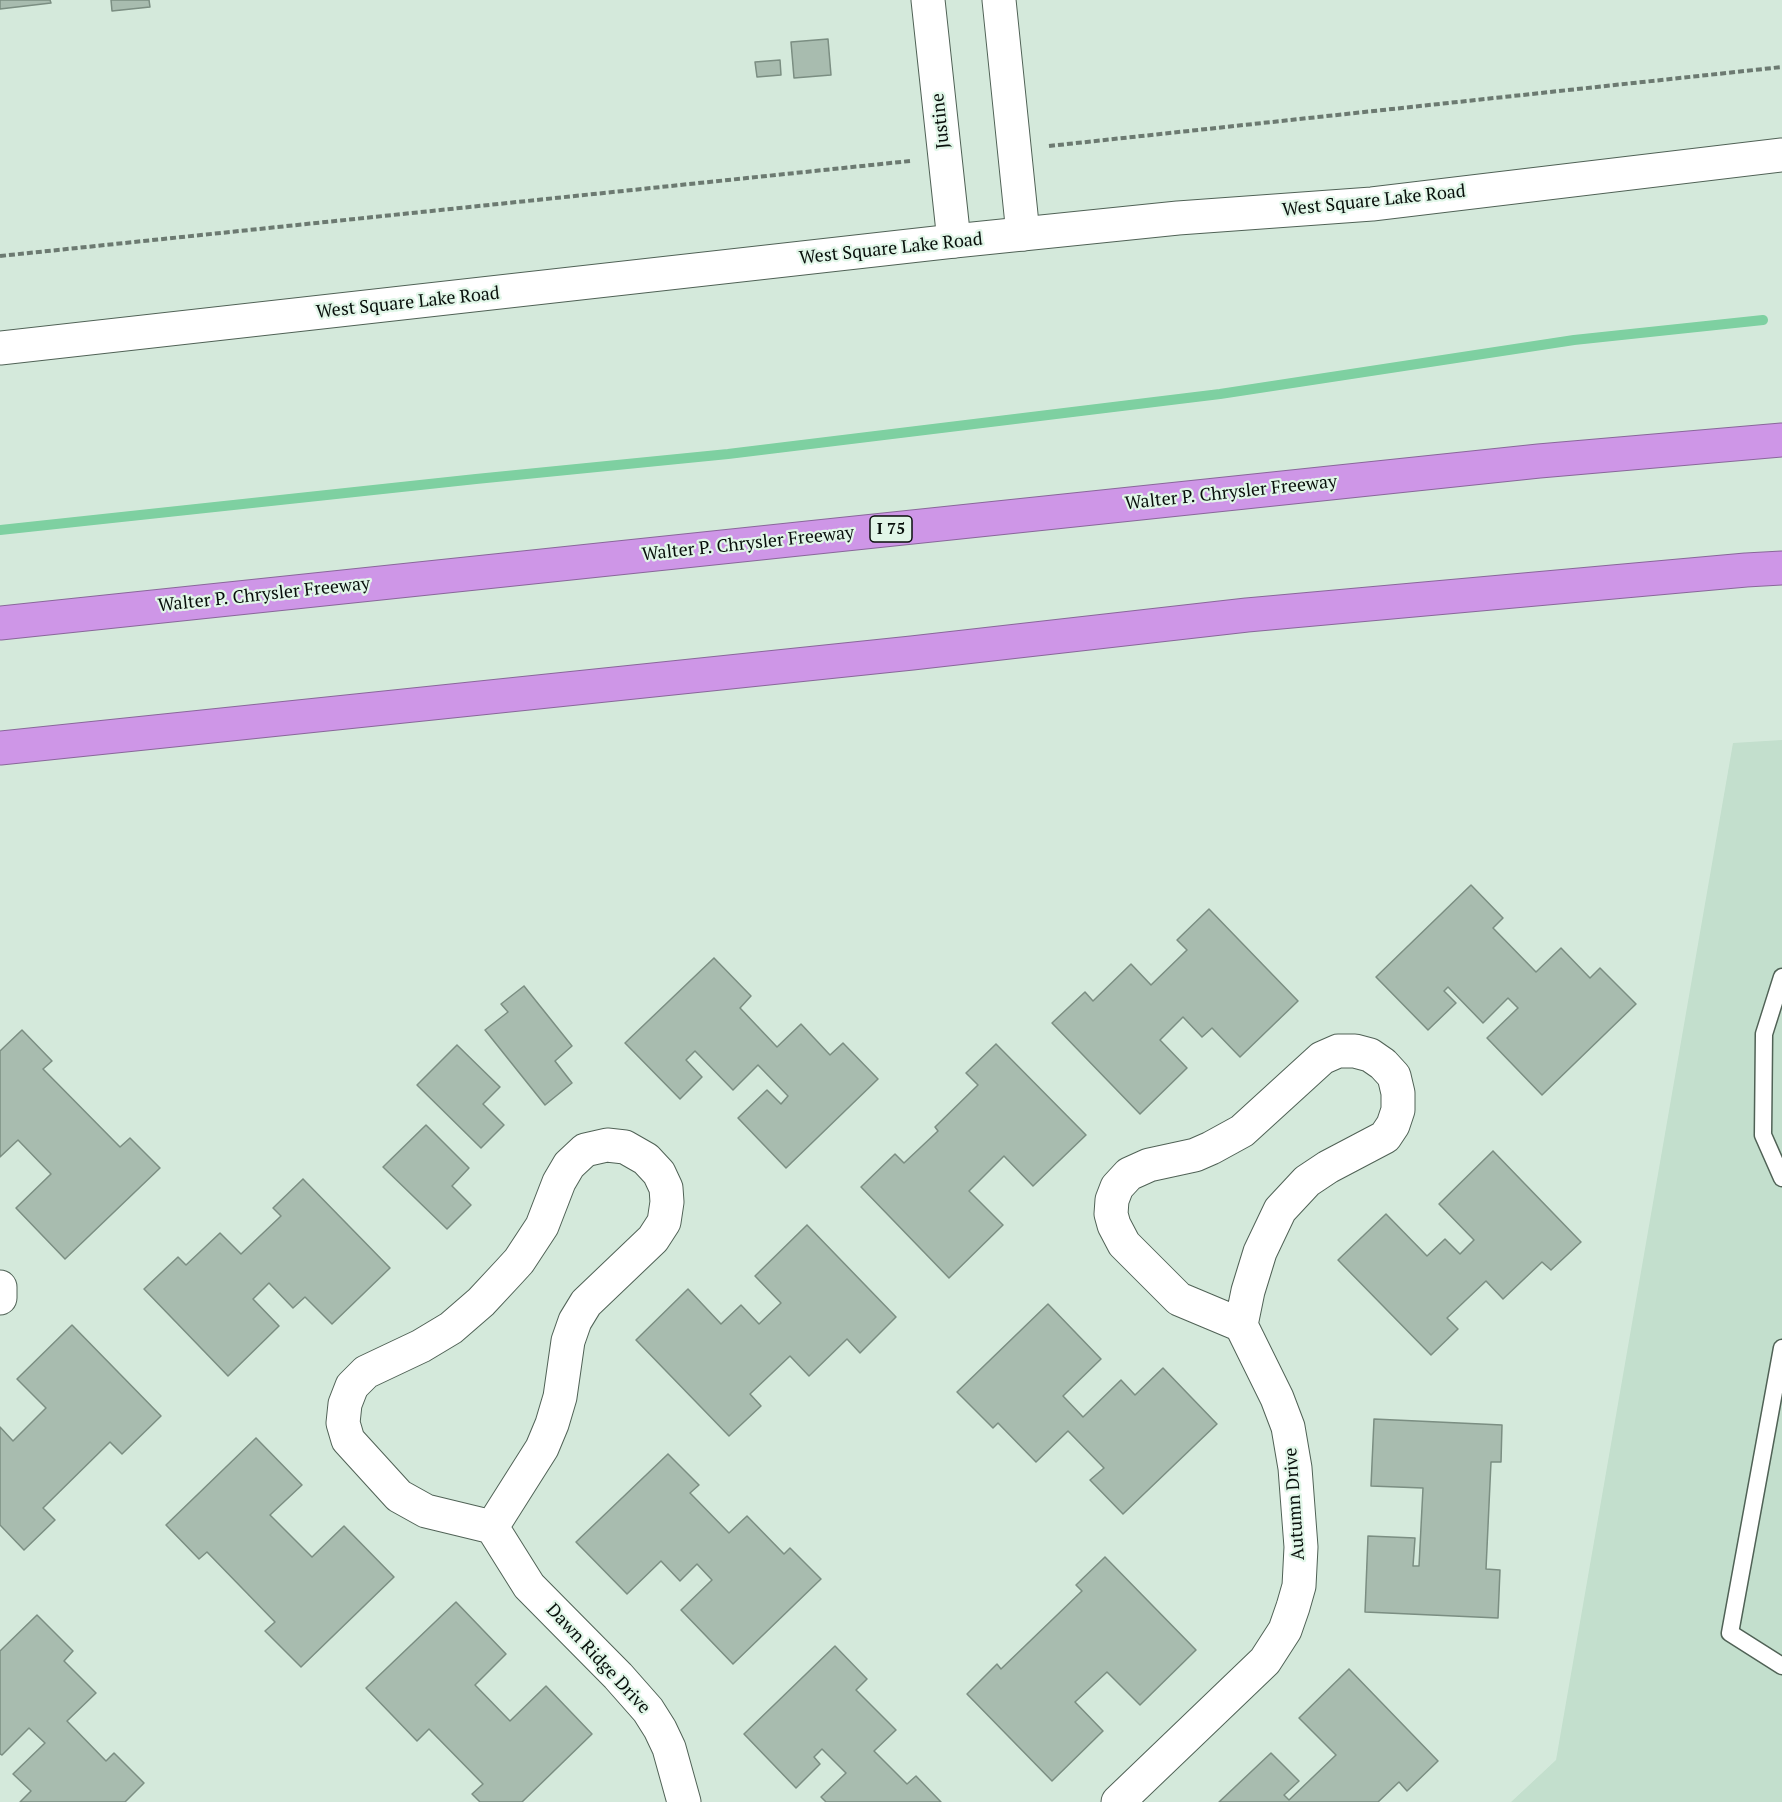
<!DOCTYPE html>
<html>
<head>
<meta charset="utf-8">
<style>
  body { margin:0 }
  canvas { display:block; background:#d4e9db }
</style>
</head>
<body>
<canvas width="1782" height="1802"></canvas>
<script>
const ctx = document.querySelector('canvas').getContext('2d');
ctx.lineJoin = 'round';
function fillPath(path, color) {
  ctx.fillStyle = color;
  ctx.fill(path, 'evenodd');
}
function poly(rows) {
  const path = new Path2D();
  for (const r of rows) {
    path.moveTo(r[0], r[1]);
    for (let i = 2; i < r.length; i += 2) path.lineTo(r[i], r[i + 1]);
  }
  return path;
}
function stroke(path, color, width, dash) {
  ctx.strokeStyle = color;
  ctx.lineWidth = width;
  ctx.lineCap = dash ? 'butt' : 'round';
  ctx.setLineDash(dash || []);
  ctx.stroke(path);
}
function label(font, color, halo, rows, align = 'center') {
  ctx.font = font + ' "PT Serif",serif';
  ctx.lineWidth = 4.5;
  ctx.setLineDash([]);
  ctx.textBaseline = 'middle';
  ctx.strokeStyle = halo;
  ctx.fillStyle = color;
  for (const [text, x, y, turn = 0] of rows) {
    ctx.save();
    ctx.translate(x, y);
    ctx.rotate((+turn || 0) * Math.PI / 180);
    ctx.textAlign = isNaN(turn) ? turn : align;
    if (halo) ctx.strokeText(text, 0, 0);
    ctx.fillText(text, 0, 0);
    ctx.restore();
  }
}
fillPath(poly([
  [1782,740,1782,1802,1511,1802,1556,1760,1733,743]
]), '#c3dfcd');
stroke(poly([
  [0,530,476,479,728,454,1220,394,1574,340,1763,320]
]), '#7ed0a1', 10);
const building = poly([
  [0,0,50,0,51,3,0,9,0,0],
  [111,0,149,0,150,7,112,11,111,0],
  [828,39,831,75,794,78,791,42,828,39],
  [780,60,781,75,757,77,755,62,780,60],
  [1471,885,1503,918,1493,928,1536,972,1561,948,1590,978,1600,968,1636,1004,1542,1095,1487,1038,1518,1008,1508,998,1483,1023,1448,987,1444,991,1456,1003,1428,1030,1376,977,1471,885],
  [1209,909,1298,1001,1240,1057,1212,1028,1202,1037,1183,1017,1160,1040,1187,1068,1140,1114,1052,1023,1085,992,1093,1001,1131,964,1151,985,1187,950,1177,940,1209,909],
  [714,958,751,996,740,1008,777,1047,801,1024,830,1055,843,1043,878,1079,786,1168,738,1118,767,1090,781,1104,788,1096,758,1065,733,1090,695,1051,686,1060,702,1077,680,1099,625,1043,714,958],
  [524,986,572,1046,555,1061,572,1083,545,1105,485,1030,508,1012,501,1004,524,986],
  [22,1030,52,1061,43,1069,120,1147,130,1138,160,1168,65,1259,16,1208,51,1174,18,1140,0,1157,0,1051,22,1030],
  [996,1044,1086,1135,1033,1186,1004,1156,969,1191,1003,1225,949,1278,861,1187,895,1154,904,1163,938,1131,935,1127,978,1085,966,1073,996,1044],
  [457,1045,500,1087,483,1104,504,1125,481,1148,417,1085,457,1045],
  [426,1125,469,1168,452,1186,471,1205,447,1229,383,1167,426,1125],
  [1493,1151,1581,1242,1551,1270,1542,1262,1503,1299,1486,1281,1447,1318,1458,1329,1431,1355,1338,1260,1386,1214,1427,1256,1445,1239,1460,1254,1474,1240,1439,1204,1493,1151],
  [303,1179,390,1268,332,1324,305,1297,293,1308,269,1283,253,1299,279,1326,228,1376,144,1289,178,1257,186,1265,220,1233,241,1254,281,1216,273,1208,303,1179],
  [807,1225,896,1317,860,1353,847,1339,809,1376,790,1356,750,1394,761,1406,729,1436,636,1340,688,1289,721,1324,741,1305,759,1324,781,1303,755,1276,807,1225],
  [1048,1304,1101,1359,1063,1396,1083,1417,1121,1380,1135,1395,1163,1368,1217,1424,1123,1514,1090,1480,1104,1468,1068,1431,1036,1462,998,1423,993,1428,957,1392,1048,1304],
  [72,1325,161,1416,122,1454,110,1442,43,1508,55,1520,24,1550,0,1525,0,1427,13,1441,46,1408,17,1379,72,1325],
  [1374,1419,1502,1425,1501,1462,1491,1462,1486,1569,1500,1570,1498,1618,1365,1612,1368,1536,1415,1538,1413,1566,1419,1566,1423,1488,1371,1486,1374,1419],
  [256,1438,302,1485,270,1515,312,1557,344,1526,394,1577,301,1667,265,1631,275,1622,207,1552,199,1559,166,1525,256,1438],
  [668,1454,699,1485,690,1493,729,1533,747,1516,784,1554,790,1548,821,1579,733,1664,681,1610,712,1580,697,1564,680,1581,661,1561,627,1594,576,1542,668,1454],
  [1105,1557,1196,1650,1140,1705,1107,1672,1075,1702,1103,1731,1052,1781,967,1694,997,1664,1001,1669,1082,1591,1076,1585,1105,1557],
  [456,1602,506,1654,475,1685,510,1721,546,1686,592,1734,522,1802,480,1802,472,1794,483,1784,429,1729,417,1741,366,1688,456,1602],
  [37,1615,73,1651,64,1661,96,1693,67,1721,106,1761,114,1753,144,1783,125,1802,20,1802,31,1791,13,1774,45,1743,29,1728,2,1755,0,1754,0,1651,37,1615],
  [835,1646,867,1679,856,1690,896,1730,874,1751,907,1784,916,1776,941,1802,826,1802,821,1797,846,1773,822,1749,814,1757,820,1764,796,1788,744,1734,835,1646],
  [1349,1669,1438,1761,1407,1791,1399,1782,1378,1802,1219,1802,1271,1753,1299,1781,1284,1795,1289,1800,1336,1755,1299,1718,1349,1669]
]);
fillPath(building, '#a8bcaf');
stroke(building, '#7b8e82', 1.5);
const service = poly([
  [1782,977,1764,1034,1763,1135,1782,1178],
  [1782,1348,1730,1633,1782,1666]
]);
const minor = poly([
  [928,0,954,241],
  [999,0,1023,234],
  [0,1287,0,1298],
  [492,1527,542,1448,552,1424,560,1397,568,1341,575,1321,586,1303,653,1239,664,1222,667,1202,666,1188,659,1173,646,1159,625,1147,607,1145,585,1150,569,1165,559,1182,542,1226,519,1261,508,1273,481,1302,451,1328,421,1346,366,1372,352,1386,345,1404,343,1423,348,1440,399,1496,426,1511,492,1527,529,1586,618,1676,648,1710,660,1729,669,1748,684,1802],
  [1118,1802,1265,1661,1285,1630,1293,1607,1299,1586,1301,1547,1295,1468,1288,1427,1277,1398,1241,1325,1248,1291,1260,1252,1280,1210,1307,1181,1328,1167,1385,1137,1393,1125,1398,1110,1398,1093,1394,1076,1383,1064,1370,1055,1355,1051,1338,1051,1322,1058,1242,1131,1211,1148,1195,1155,1149,1165,1129,1174,1117,1187,1112,1200,1111,1214,1114,1225,1124,1244,1179,1299,1241,1325]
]);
const secondary = poly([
  [0,348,954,241,1178,218,1372,204,1782,155]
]);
const motorway = poly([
  [0,623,1539,461,1782,440],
  [0,748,912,653,1247,615,1746,570,1782,568]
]);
stroke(service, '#506256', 19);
stroke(minor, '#506256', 35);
stroke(secondary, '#506256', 35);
stroke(motorway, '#89679a', 35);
stroke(poly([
  [1049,146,1782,67],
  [0,256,910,161]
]), '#6c7a71', 4, [6, 3]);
stroke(service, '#fff', 16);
stroke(minor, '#fff', 33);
stroke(secondary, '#fff', 33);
stroke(motorway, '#ce96e7', 33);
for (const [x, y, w] of [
  [891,529,42]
]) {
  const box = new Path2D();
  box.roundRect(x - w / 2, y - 13, w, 26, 4.5);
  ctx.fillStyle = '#e1f6e8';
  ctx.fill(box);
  stroke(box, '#080f0b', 1.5);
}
label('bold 16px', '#080f0b', null, [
  ["I 75",891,529]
]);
label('18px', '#080f0b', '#e1f6e8', [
  ["Justine",941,121,-96],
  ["West Square Lake Road",1374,201,-6],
  ["West Square Lake Road",891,249,-6],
  ["West Square Lake Road",408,303,-6],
  ["Walter P. Chrysler Freeway",1231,493,-6],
  ["Walter P. Chrysler Freeway",748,544,-6],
  ["Walter P. Chrysler Freeway",264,595,-6],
  ["Autumn Drive",1295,1504,-94],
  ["Dawn Ridge Drive",598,1659,47]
]);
</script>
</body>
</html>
